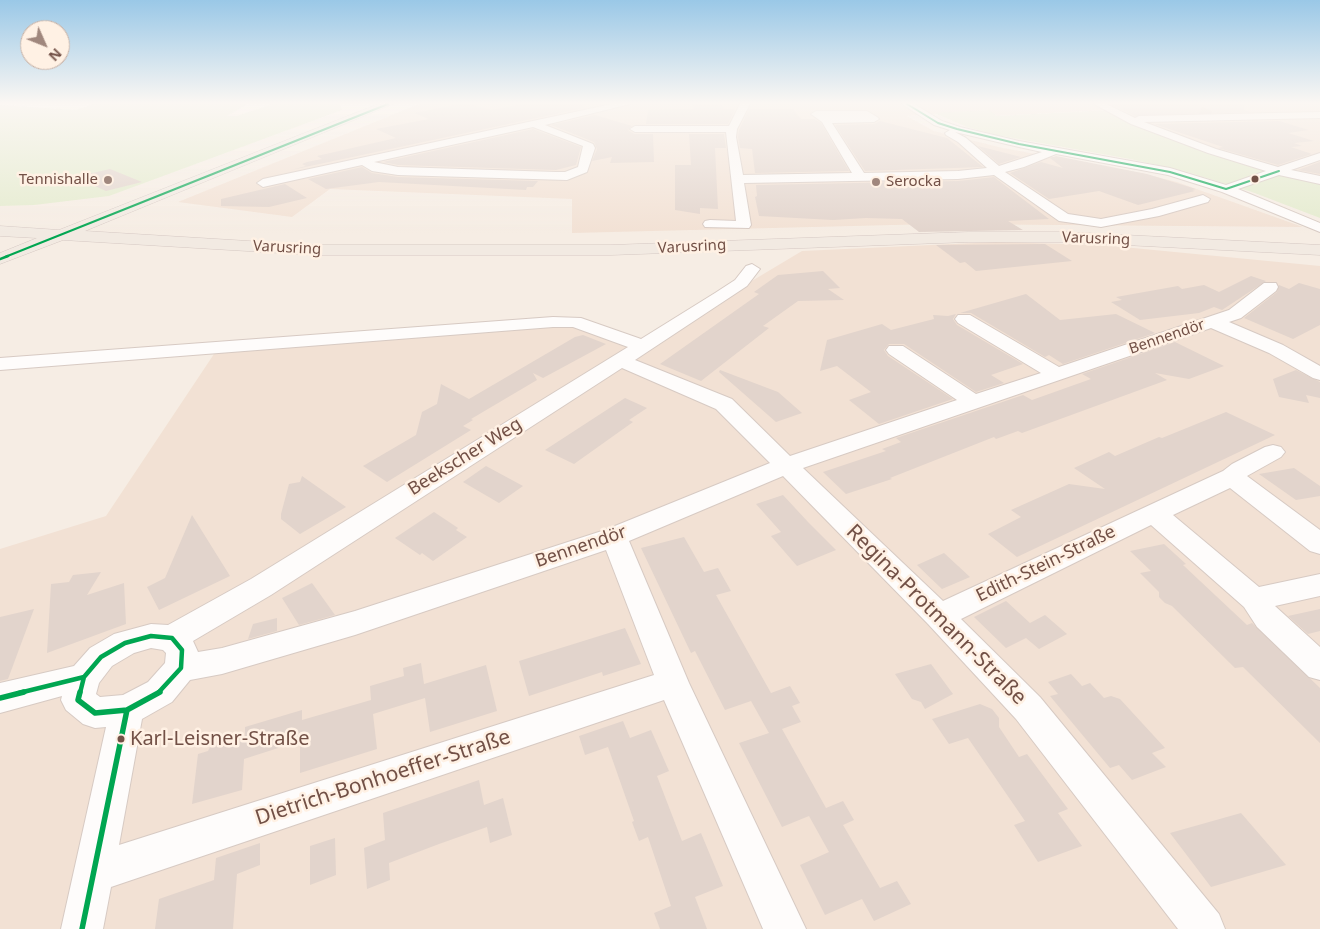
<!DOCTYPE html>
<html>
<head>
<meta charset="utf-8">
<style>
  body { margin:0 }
  #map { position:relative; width:1320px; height:929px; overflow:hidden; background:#f6ede4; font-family:"Noto Sans",sans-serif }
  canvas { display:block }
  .north { position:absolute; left:20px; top:20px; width:50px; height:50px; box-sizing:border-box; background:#fff1e4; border:1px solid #c7b1a5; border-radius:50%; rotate:134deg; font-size:14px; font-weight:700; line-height:20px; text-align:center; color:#725046 }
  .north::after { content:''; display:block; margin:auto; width:18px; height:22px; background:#a0877d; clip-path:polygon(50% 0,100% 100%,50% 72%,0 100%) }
</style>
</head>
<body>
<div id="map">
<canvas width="1320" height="929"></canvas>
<div class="north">N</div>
</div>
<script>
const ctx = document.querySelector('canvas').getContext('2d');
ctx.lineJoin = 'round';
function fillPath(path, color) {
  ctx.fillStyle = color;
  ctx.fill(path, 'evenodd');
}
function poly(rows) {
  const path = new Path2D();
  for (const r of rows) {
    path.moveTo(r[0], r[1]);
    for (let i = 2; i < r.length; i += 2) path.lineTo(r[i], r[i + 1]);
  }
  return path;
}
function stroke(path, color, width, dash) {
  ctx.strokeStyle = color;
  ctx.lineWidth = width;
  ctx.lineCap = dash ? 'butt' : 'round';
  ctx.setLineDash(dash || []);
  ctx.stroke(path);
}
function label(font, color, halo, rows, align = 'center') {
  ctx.font = font + ' "Noto Sans",sans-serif';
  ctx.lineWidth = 5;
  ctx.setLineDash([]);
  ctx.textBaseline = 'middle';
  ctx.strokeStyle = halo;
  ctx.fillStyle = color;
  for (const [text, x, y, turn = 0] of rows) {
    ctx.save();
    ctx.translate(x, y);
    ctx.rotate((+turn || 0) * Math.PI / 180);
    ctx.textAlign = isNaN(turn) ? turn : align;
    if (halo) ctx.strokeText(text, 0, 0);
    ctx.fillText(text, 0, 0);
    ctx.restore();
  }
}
fillPath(poly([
  [419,104,1094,104,1106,110,997,116,988,110,907,116,934,131,1003,148,1141,173,1177,182,1303,227,935,224,572,233,572,199,330,189,292,217,178,202],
  [1104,104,1320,104,1320,178,1222,153,1131,117],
  [996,242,1102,245,1320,266,1320,929,0,929,0,549,106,516,218,348,553,322,643,346,802,251]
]), '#f2e1d4');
fillPath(poly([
  [94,104,247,104,227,116,236,116,273,104,339,104,342,110,109,196,34,205,0,206,0,105,75,110],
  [989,110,997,116,1110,110,1164,134,1320,180,1320,218,1252,192,1184,171,1130,159,996,135,967,127,934,113]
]), '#e4ebce');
fillPath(poly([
  [460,104,470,104,491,110,523,104,583,104,584,108,291,170,306,166,302,164,307,162,322,159,317,156,396,138,376,129,429,119,414,113],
  [1110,104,1244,104,1244,110,1250,112,1135,116],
  [693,105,722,105,724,109,735,109,728,124,646,124,648,110,694,109],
  [749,109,793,109,801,119,814,119,821,123,849,171,755,173,752,149,740,148,738,137,739,130],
  [595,115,632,126,628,130,634,134,653,134,654,162,610,163,612,157,592,161,597,149,594,142,551,125],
  [880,121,947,138,983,167,865,171,835,125,874,124],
  [1279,121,1309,130,1288,133,1314,141,1294,143,1302,146,1291,147,1312,154,1278,165,1218,148,1223,147,1154,124],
  [533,129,581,147,576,165,556,170,398,165,383,162],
  [689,134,724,134,726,148,715,148,718,209,700,208,700,214,675,210,675,165,691,165],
  [978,146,1021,157,999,164],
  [1056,156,1147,174,1196,189,1192,190,1195,191,1138,205,1099,191,1049,199,1010,173,1041,162,1063,168,1050,158],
  [1320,162,1320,174,1298,170],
  [362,167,372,173,398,177,538,181,533,187,527,187,526,190,379,182,326,189,308,179],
  [110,169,142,182,106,191,75,177],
  [994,177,1049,219,1008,221,1023,230,919,232,902,219,866,218,833,220,759,216,755,197,757,196,756,185,958,181],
  [285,184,307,198,269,207,221,206,221,199],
  [1045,244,1072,261,976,271,965,262,960,263,936,245],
  [823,271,840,288,828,289,844,300,798,301,763,326,769,328,701,381,660,364,759,294,754,292,778,275],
  [1251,276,1266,281,1222,310,1214,307,1199,313,1140,320,1111,302,1122,300,1116,297,1178,286,1182,289,1204,285,1219,292],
  [1299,283,1320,289,1320,325,1293,339,1244,318,1277,292,1279,285,1289,289],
  [1026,294,1060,320,1116,314,1155,333,1063,364,1049,355,1045,357,971,313,960,313],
  [956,314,953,319,957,325,1023,364,991,375,1004,383,976,392,904,344,889,344,884,350,888,356,953,399,879,424,849,400,871,392,837,366,820,371,827,340,882,324,891,330,934,319,933,315,948,316],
  [583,335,606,344,543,378,533,373,537,380,471,419,473,420,463,426,471,430,387,482,363,466,416,435,422,412,437,404,441,384,469,399,575,337],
  [1175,342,1224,366,1189,379,1155,373,1167,380,1022,433,1018,431,996,439,994,437,890,478,892,479,846,494,823,472,886,451,882,449,901,442,896,438,1023,395,1032,400,1091,379,1082,374],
  [720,370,778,392,802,413,776,422,719,372],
  [1296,370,1320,382,1320,398,1306,395,1309,403,1279,397,1273,379],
  [625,398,647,408,629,420,633,422,574,464,545,450],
  [1226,412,1275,435,1017,557,988,534,1021,517,1011,510,1069,484,1105,489,1074,468,1109,452,1115,456,1159,437,1162,438],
  [486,466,523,486,499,503,463,482],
  [1294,468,1320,486,1320,496,1296,500,1259,474],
  [302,476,346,507,300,534,281,519,281,514,289,484,300,482],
  [783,495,808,522,836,550,797,566,771,536,781,532,756,504],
  [434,512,458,528,456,530,467,537,433,561,422,553,420,555,395,538],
  [192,515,230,576,159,610,147,587,165,578],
  [684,537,704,572,718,568,731,591,716,595,771,693,790,686,800,703,792,706,801,722,782,729,826,808,843,801,854,820,843,825,880,888,897,881,911,904,874,921,862,899,825,915,800,865,829,852,809,816,782,827,739,743,769,733,751,701,725,710,695,651,691,653,641,548],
  [1164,544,1186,564,1183,565,1247,625,1252,623,1320,688,1320,743,1243,667,1235,668,1172,606,1165,603,1159,597,1159,592,1140,573,1151,571,1130,551],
  [944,553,970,577,942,589,917,565],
  [101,572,87,595,124,583,126,624,47,653,51,584,69,582,73,575],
  [312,583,335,615,299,625,282,598],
  [1006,601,1030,623,1045,615,1067,634,1039,649,1026,638,1006,648,974,617],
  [34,609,8,679,0,681,0,617],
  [1320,609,1320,631,1308,634,1288,616],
  [277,618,277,631,248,639,253,624],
  [625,628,641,664,603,676,602,672,529,696,519,661],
  [421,663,424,684,486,665,497,711,430,732,425,698,373,714,377,749,300,773,300,741,244,759,242,790,192,804,198,754,208,751,210,747,245,736,245,727,302,710,302,720,371,700,370,686,404,676,403,668],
  [931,664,953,694,925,709,921,702,912,699,895,674],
  [1071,674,1082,686,1090,683,1104,698,1111,696,1120,699,1165,748,1152,753,1166,767,1132,780,1119,765,1110,768,1050,696,1058,694,1048,682],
  [980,704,992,709,999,718,999,727,1019,757,1027,754,1068,809,1058,813,1082,846,1038,862,1014,825,1025,821,968,738,949,744,932,719],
  [623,721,630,738,651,730,669,771,657,776,682,841,701,833,723,886,695,897,707,929,660,929,654,913,671,906,648,837,639,841,632,822,634,821,608,747,585,755,579,736],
  [479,780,484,805,503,798,512,835,490,843,487,827,439,844,389,863,390,880,367,889,364,848,385,840,383,813],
  [1241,813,1286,865,1211,887,1170,833],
  [335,838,336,875,310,885,310,846],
  [260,843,260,865,237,874,233,929,155,929,159,899,214,880,216,858]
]), '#e2d4cc');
stroke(poly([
  [1200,112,1210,116]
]), '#d5c6bc', 11, [11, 5]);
const minor = poly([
  [612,104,630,104,545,125,593,144,595,148,587,172,567,180,398,175,372,171,362,165,263,187,257,183,263,179,612,104],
  [533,127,583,146,578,167,565,172,556,172,398,167,374,162,533,127],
  [740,104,750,104,737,129,736,137,743,175,852,173,822,122,811,114,816,111,867,111,877,117,879,119,874,122,832,123,864,173,958,171,987,168,958,142,946,135,945,133,950,130,934,125,902,104,914,104,942,121,960,127,1019,141,1170,168,1226,185,1266,171,1208,153,1131,124,1094,104,1106,104,1135,118,1139,116,1320,112,1320,118,1144,122,1216,149,1278,167,1320,153,1320,160,1291,170,1320,176,1320,184,1279,175,1238,189,1320,223,1320,232,1222,192,1168,175,1056,154,1024,167,1005,172,1068,214,1101,219,1152,209,1203,195,1210,199,1208,202,1159,216,1101,227,1059,221,994,175,958,179,744,183,751,225,749,228,705,227,703,224,705,221,710,220,736,221,726,132,635,132,630,129,635,126,729,126,740,104],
  [955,132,1019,147,1042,152,999,166,966,138,955,132],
  [752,264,760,269,747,286,635,360,732,399,790,456,957,400,889,354,886,350,889,346,903,346,976,394,1041,373,958,323,955,319,958,315,970,315,1059,367,1229,310,1264,283,1276,283,1278,287,1276,291,1241,318,1229,322,1283,345,1320,366,1320,380,1313,378,1269,353,1211,328,803,468,943,601,1223,471,1232,464,1265,447,1273,445,1281,447,1285,452,1281,457,1247,476,1320,530,1320,554,1310,551,1230,488,1173,515,1259,587,1320,574,1320,596,1275,606,1320,647,1320,680,1309,677,1257,627,1244,607,1151,525,961,619,1040,697,1219,914,1225,929,1178,929,1016,719,928,624,783,476,629,541,689,683,806,929,763,929,664,700,111,887,103,929,61,929,106,727,95,728,83,724,66,710,61,700,62,696,0,713,0,683,74,666,90,648,114,634,151,624,168,625,251,579,628,347,573,327,553,327,0,370,0,358,553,317,581,318,641,339,715,293,735,280,746,266,752,264],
  [622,368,716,409,770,463,605,530,355,611,222,648,198,652,193,641,271,595,622,368],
  [606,550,654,675,119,845,142,719,172,702,190,680,222,674,355,635,606,550],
  [151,648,163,650,166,653,165,663,148,682,123,695,100,697,96,694,99,683,112,666,134,653,151,648]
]);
const major = poly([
  [378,104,393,104,85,231,314,245,611,245,969,232,1066,232,1320,245,1320,255,1066,242,969,242,611,255,314,255,63,240,0,264,0,253,37,238,0,236,0,226,59,230,378,104]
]);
stroke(minor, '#d7cac3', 2);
stroke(major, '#d5c8c3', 1);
fillPath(minor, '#fefcfb');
fillPath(major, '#f2eae2');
stroke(poly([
  [907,104,938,123,957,129,1019,144,1170,172,1226,189],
  [1226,189,1279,171],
  [5,257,388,104]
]), '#00a651', 2);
stroke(poly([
  [0,259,8,256]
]), '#00a651', 2.5);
stroke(poly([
  [19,693,84,677],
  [80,693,84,677,101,657,125,643,151,636,172,638,182,650,181,668,158,693]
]), '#00a651', 4.5);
stroke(poly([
  [80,692,78,700,95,713,127,710,160,692],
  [0,698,24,692],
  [82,929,127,710]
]), '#00a651', 5.5);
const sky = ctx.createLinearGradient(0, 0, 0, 234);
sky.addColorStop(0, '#9ac8e7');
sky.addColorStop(0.44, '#fbf7f3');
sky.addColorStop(1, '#fbf7f300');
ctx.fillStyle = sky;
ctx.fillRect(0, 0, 1320, 234);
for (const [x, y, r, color] of [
  [1255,179,4.5,"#725046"],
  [108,180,5,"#a0877d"],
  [876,182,5,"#a0877d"],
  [121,739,4.5,"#725046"]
]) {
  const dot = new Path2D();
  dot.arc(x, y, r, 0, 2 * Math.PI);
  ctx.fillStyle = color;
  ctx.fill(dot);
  stroke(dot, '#fff1e4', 2);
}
label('15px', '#725046', '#fff1e4', [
  ["Tennishalle",98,180],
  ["Serocka",886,182,"left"]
], 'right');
label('15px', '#725046', '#fff1e4', [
  ["Varusring",1096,239,2],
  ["Varusring",692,247,-3],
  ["Varusring",287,248,3],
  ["Bennendör",1167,337,-19]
]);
label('18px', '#725046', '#fff1e4', [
  ["Beekscher Weg",465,457,-32],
  ["Bennendör",581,547,-19],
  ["Edith-Stein-Straße",1046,564,-26]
]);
label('20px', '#725046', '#fff1e4', [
  ["Karl-Leisner-Straße",130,739]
], 'left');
label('21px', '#725046', '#fff1e4', [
  ["Regina-Protmann-Straße",936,615,45],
  ["Dietrich-Bonhoeffer-Straße",383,778,-18]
]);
</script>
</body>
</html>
